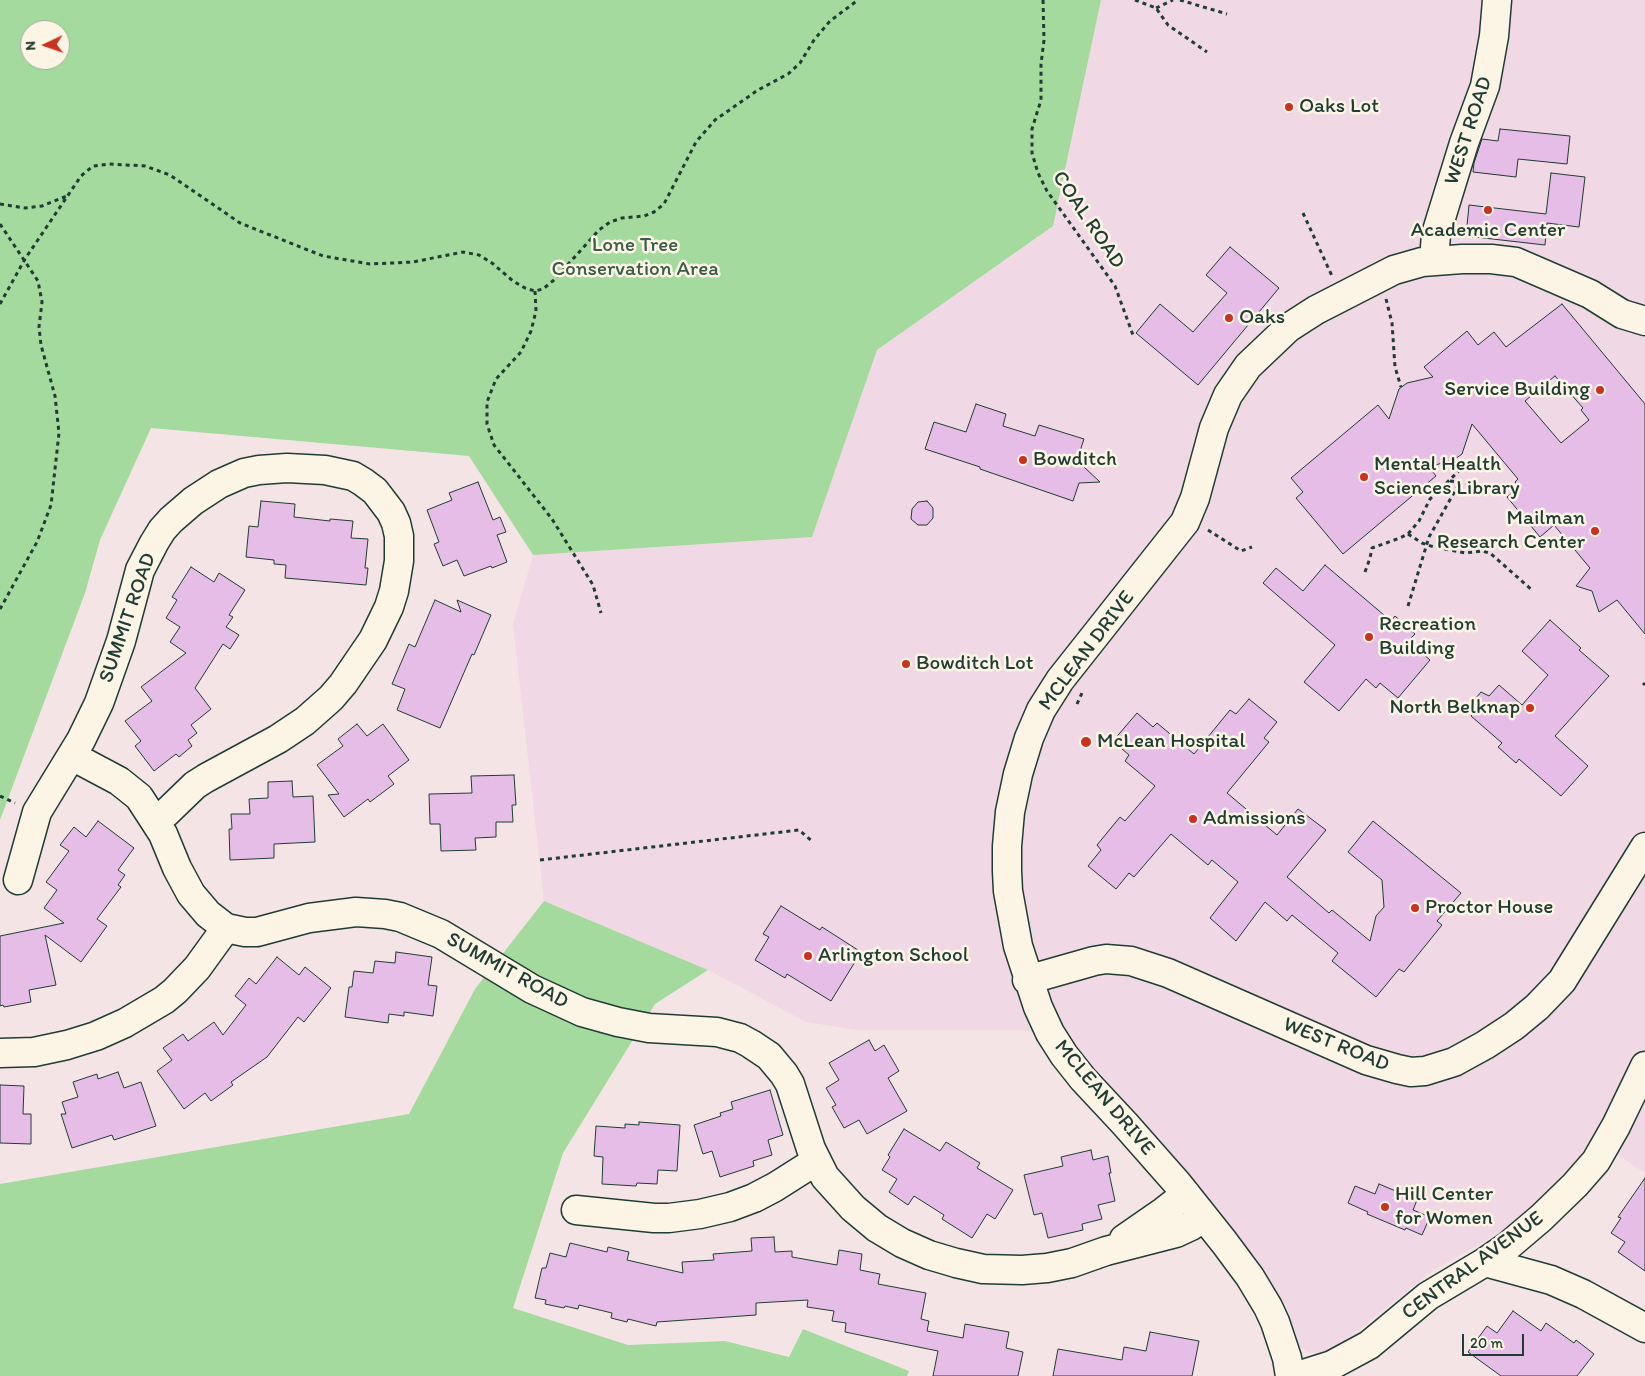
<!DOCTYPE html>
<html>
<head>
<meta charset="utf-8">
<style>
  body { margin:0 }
  #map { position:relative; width:1645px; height:1376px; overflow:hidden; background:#f5e4e5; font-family:Itim,sans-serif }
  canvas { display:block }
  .north { position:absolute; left:20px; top:20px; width:50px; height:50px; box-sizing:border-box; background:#fcf5e5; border:1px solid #a4ab9e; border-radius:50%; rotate:267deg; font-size:14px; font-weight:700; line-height:20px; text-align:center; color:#1f3d34 }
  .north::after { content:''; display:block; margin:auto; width:18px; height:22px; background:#c8321e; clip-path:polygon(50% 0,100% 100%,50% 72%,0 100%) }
  .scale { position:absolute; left:1462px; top:1334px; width:62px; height:22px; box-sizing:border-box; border:2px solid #1f3d34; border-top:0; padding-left:6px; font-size:15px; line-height:18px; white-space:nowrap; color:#1f3d34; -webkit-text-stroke:4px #fcf5e5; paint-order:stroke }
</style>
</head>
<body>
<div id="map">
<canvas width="1645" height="1376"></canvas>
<div class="north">N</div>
<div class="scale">20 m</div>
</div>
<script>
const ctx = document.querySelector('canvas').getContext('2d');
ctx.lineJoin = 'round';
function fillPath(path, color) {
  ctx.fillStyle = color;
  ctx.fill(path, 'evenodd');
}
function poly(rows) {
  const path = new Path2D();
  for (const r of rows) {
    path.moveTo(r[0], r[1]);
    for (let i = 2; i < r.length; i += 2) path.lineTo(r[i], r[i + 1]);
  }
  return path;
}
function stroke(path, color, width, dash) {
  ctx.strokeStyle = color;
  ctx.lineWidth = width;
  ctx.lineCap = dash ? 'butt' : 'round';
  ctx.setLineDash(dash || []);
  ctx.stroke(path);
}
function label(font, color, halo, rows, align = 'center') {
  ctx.font = font + ' Itim,sans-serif';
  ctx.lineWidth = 5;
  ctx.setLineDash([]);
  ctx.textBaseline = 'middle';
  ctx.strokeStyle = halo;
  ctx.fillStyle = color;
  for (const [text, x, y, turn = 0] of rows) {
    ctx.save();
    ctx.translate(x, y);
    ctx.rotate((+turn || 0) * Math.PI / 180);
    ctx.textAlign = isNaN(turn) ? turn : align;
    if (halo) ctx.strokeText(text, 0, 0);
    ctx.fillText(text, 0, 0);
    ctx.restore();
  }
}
fillPath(poly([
  [1101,0,1645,0,1645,1173,1593,1138,1559,1185,1528,1216,1431,1272,1350,1337,1326,1353,1317,1354,1308,1353,1300,1347,1278,1302,1233,1231,1183,1169,1162,1188,1067,1082,1038,1044,1032,1032,1022,1030,858,1030,806,1022,708,970,544,901,513,624,533,555,812,537,877,350,1053,226]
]), '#f0d8e5');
fillPath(poly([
  [0,0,1101,0,1053,226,877,350,812,537,533,555,469,456,151,428,100,540,85,593,0,820],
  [30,30,60,30,60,60,30,60],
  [544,901,708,970,655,1004,563,1153,513,1308,628,1345,725,1341,789,1357,803,1329,909,1371,907,1376,0,1376,0,1184,409,1114,475,989]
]), '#a4da9e');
const building = poly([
  [1500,129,1570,136,1567,164,1518,159,1516,177,1473,172,1474,163,1482,139,1498,141,1500,129],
  [1551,173,1585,177,1579,227,1547,223,1545,245,1466,236,1469,205,1546,214,1551,173],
  [1230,247,1279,288,1198,385,1136,333,1160,304,1193,332,1227,293,1206,275,1230,247],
  [1562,304,1645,404,1645,634,1617,600,1599,612,1592,591,1576,586,1590,568,1554,525,1540,537,1507,497,1519,487,1515,482,1518,479,1472,424,1462,454,1455,459,1429,467,1436,476,1343,554,1296,498,1303,492,1291,478,1378,405,1389,419,1399,389,1407,383,1433,377,1424,367,1467,331,1478,345,1494,332,1506,347,1562,304],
  [1555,376,1583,408,1581,410,1589,420,1561,443,1525,401,1555,376],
  [976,404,1006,414,1003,426,1035,436,1039,425,1084,439,1080,451,1088,454,1084,467,1100,482,1079,483,1073,501,980,469,980,467,925,449,934,422,966,432,976,404],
  [478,482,493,520,500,517,506,532,497,535,507,562,492,568,491,566,464,576,457,560,443,566,434,544,439,542,427,510,452,500,449,493,478,482],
  [261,501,295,504,294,517,330,521,330,519,353,521,351,538,368,539,365,568,368,568,366,585,285,578,286,565,274,564,274,560,246,557,249,526,258,527,261,501],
  [927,501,933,508,933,518,927,525,918,525,911,519,912,509,918,502,927,501],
  [1325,565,1391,621,1395,616,1415,634,1408,641,1430,660,1398,698,1380,683,1376,688,1366,679,1339,711,1304,682,1335,645,1263,583,1276,568,1303,591,1325,565],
  [191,567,214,582,219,573,245,590,229,615,233,617,226,627,239,635,230,649,223,644,195,688,211,709,191,725,197,733,188,740,192,746,179,757,176,754,154,771,135,746,141,741,125,721,152,701,141,687,186,653,170,642,180,627,166,618,177,600,172,597,191,567],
  [435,600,461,612,457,600,491,615,474,655,472,654,440,728,397,710,405,689,392,684,409,644,415,647,435,600],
  [1550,620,1581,648,1579,650,1609,676,1555,736,1588,766,1561,796,1519,759,1516,763,1498,747,1502,743,1471,716,1476,710,1470,705,1481,692,1489,696,1499,685,1522,705,1548,675,1522,651,1550,620],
  [1249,699,1277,722,1264,738,1269,742,1227,793,1277,835,1298,809,1326,830,1287,877,1329,913,1332,910,1370,941,1376,916,1384,907,1382,880,1348,852,1373,821,1461,893,1437,921,1442,925,1404,972,1399,969,1376,997,1332,961,1338,953,1292,915,1287,921,1265,902,1236,941,1210,918,1238,882,1212,860,1208,865,1171,834,1134,877,1129,873,1116,889,1088,866,1101,850,1097,845,1120,817,1125,821,1155,786,1125,761,1129,755,1113,741,1137,713,1153,727,1157,723,1194,754,1230,710,1236,714,1249,699],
  [357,724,367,736,383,724,409,760,388,776,394,784,370,802,368,799,344,817,328,795,339,794,317,765,343,746,338,739,357,724],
  [514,775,516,805,512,805,513,822,496,822,496,837,475,838,476,850,441,851,440,824,430,824,429,794,472,793,471,776,514,775],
  [292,781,293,797,313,796,315,842,274,844,274,858,230,860,229,829,232,829,231,814,250,814,249,799,268,798,268,782,292,781],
  [98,821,134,848,118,870,125,875,118,885,121,887,97,919,107,926,81,962,45,935,56,985,29,990,31,1002,4,1007,3,1005,0,1006,0,936,64,923,44,908,57,890,46,882,69,851,60,845,74,827,86,837,98,821],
  [781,906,820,930,822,927,861,952,831,1001,787,974,785,978,755,960,769,937,763,934,781,906],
  [396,952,432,957,428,985,437,986,433,1016,404,1012,404,1016,389,1014,388,1023,345,1017,349,987,352,987,354,971,373,973,375,961,395,963,396,952],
  [277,957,299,975,305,967,331,988,304,1022,298,1017,267,1057,231,1082,233,1085,211,1101,205,1093,184,1109,157,1071,172,1060,163,1048,183,1034,188,1041,214,1022,223,1035,246,1005,235,996,249,978,256,984,277,957],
  [869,1040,875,1051,884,1045,899,1071,888,1078,907,1111,867,1134,859,1120,844,1128,832,1107,836,1105,826,1088,839,1080,829,1063,869,1040],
  [118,1072,124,1088,141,1082,156,1126,114,1140,112,1135,72,1148,61,1114,66,1114,62,1102,78,1097,73,1082,97,1074,98,1079,118,1072],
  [0,1085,24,1086,23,1114,31,1114,31,1144,0,1143,0,1085],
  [770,1090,783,1135,768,1140,772,1155,753,1161,754,1166,720,1177,712,1151,703,1154,694,1125,721,1116,720,1113,733,1109,731,1102,770,1090],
  [639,1122,680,1125,677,1171,658,1170,657,1184,637,1183,636,1186,602,1184,603,1157,594,1156,596,1126,625,1128,625,1124,639,1125,639,1122],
  [904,1129,940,1151,946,1142,980,1163,977,1168,1013,1190,995,1219,987,1214,972,1238,942,1219,944,1215,914,1196,908,1205,889,1192,897,1179,882,1170,890,1157,888,1155,904,1129],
  [1091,1150,1093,1160,1108,1156,1111,1173,1109,1173,1115,1201,1098,1205,1102,1219,1082,1224,1083,1230,1048,1238,1042,1213,1034,1215,1024,1175,1063,1166,1061,1157,1091,1150],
  [1645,1178,1645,1271,1618,1252,1625,1242,1611,1233,1621,1218,1618,1217,1645,1178],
  [1379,1184,1417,1200,1413,1210,1430,1217,1422,1235,1406,1228,1405,1230,1367,1214,1368,1212,1348,1203,1355,1186,1375,1194,1379,1184],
  [774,1237,775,1252,792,1251,792,1257,837,1265,839,1250,862,1254,860,1270,880,1274,878,1284,926,1293,921,1319,929,1321,927,1331,963,1338,965,1324,1009,1332,1006,1348,1023,1352,1018,1376,933,1376,938,1351,845,1332,846,1323,832,1321,834,1311,807,1307,808,1300,756,1303,756,1315,657,1322,656,1326,628,1319,627,1322,611,1318,612,1313,579,1305,578,1309,565,1306,564,1308,545,1304,546,1300,535,1298,542,1268,546,1268,550,1253,566,1257,570,1243,607,1252,608,1247,629,1252,627,1260,683,1273,682,1262,714,1260,713,1254,752,1251,751,1238,774,1237],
  [1513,1311,1541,1331,1546,1323,1574,1343,1576,1340,1594,1354,1577,1376,1501,1376,1468,1352,1487,1326,1497,1333,1513,1311],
  [1150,1332,1199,1341,1192,1376,1053,1376,1058,1349,1122,1360,1124,1347,1146,1351,1150,1332]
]);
fillPath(building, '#e5bde6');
stroke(building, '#1f3d34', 1);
const minor = poly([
  [1434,261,1436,234,1464,143,1485,86,1494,36,1497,0],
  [72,756,119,781,139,797,163,834,177,868,191,894,208,914,226,928,245,932,257,932,309,918,356,912,385,914,400,917,441,934,532,989,582,1012,618,1022,649,1028,717,1032,740,1038,751,1044,769,1056,784,1074,790,1084,811,1149,825,1177,853,1208,877,1228,902,1243,929,1255,956,1263,983,1269,1022,1270,1047,1268,1072,1263,1106,1251,1176,1233,1191,1226,1204,1217],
  [18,880,37,812,81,740,99,703,121,641,140,570,154,543,162,530,171,520,193,501,219,484,244,473,259,470,287,468,325,470,353,476,363,482,375,491,391,512,396,523,399,536,399,561,394,591,389,607,373,640,343,684,331,698,305,721,278,739,206,778,195,785,166,813,155,820],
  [1027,980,1094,961,1106,959,1131,961,1168,973,1366,1060,1397,1069,1411,1072,1425,1071,1454,1062,1485,1045,1514,1026,1537,1007,1562,981,1645,847],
  [0,1053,34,1052,67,1045,96,1036,125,1023,164,1000,175,991,197,968,226,928],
  [576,1210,654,1218,669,1218,700,1214,730,1207,754,1198,775,1187,816,1161],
  [1124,1239,1163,1212,1186,1194],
  [1485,1262,1551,1280,1583,1294,1645,1328],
  [1290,1376,1287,1358,1275,1322,1268,1307,1250,1277,1224,1242,1177,1183,1125,1124,1083,1079,1064,1055,1050,1033,1038,1007,1018,946,1008,891,1007,871,1007,846,1010,812,1018,774,1029,738,1041,710,1060,680,1185,522,1195,498,1214,428,1228,395,1248,366,1288,328,1316,310,1394,270,1422,262,1462,259,1491,259,1516,262,1590,294,1622,314,1645,321],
  [1297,1376,1332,1365,1369,1345,1428,1296,1485,1262,1508,1246,1541,1218,1575,1185,1596,1161,1616,1126,1645,1066]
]);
stroke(minor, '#1f3d34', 31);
stroke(poly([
  [1043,0,1044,40,1041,64,1041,100,1032,129,1032,153,1038,173,1047,191,1115,286,1133,335],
  [1135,0,1156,8,1168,25,1207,52],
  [1180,0,1227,14],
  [1156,8,1173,0],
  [0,204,25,208,42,206,67,196],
  [1303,213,1332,276],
  [0,224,38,281,42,302,39,327,41,345,55,396,59,433,51,505,37,542,0,609],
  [535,291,536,311,531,331,521,352,496,379,487,402,487,424,494,445,552,519,593,585,601,613],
  [1386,299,1392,323,1395,367,1401,387],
  [0,304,25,259,81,176,93,166,109,164,145,166,170,175,240,223,323,256,370,264,413,262,463,252,479,255,492,263,513,281,525,288,535,291,543,289,554,280,599,230,610,222,622,218,644,216,654,212,664,204,696,142,715,120,758,90,788,74,800,63,814,40,830,21,858,0],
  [1450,481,1482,485],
  [1208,530,1241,551,1252,547],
  [1408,534,1422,543,1434,547,1465,553,1482,551,1490,553,1532,590],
  [1365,572,1370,558,1372,548,1400,538,1408,534,1419,521,1430,499,1465,465],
  [1408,606,1429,537,1460,482],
  [1643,685,1645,683],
  [1077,704,1082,693],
  [0,796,15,803],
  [540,860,799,830,813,842]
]), '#1f3d34', 3, [4, 4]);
stroke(minor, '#fcf5e5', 28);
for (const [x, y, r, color] of [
  [1289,107,5,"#c8321e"],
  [1488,210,5,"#c8321e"],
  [1229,318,5,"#c8321e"],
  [1600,390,5,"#c8321e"],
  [1023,460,5,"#c8321e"],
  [1364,477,5,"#c8321e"],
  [1595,531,5,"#c8321e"],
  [1369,637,5,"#c8321e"],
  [906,664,5,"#c8321e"],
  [1530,708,5,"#c8321e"],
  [1086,742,6,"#c8321e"],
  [1193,819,5,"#c8321e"],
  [1415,908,5,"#c8321e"],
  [808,956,5,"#c8321e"],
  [1385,1207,5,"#c8321e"]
]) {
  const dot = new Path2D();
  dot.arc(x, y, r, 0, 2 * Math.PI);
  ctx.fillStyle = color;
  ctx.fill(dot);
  stroke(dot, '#fcf5e5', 2);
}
label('21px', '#1f3d34', '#fcf5e5', [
  ["Oaks Lot",1299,107],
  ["Academic Center",1488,231,"center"],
  ["Oaks",1239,318],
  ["Service Building",1590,390,"right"],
  ["Bowditch",1033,460],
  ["Mental Health",1374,465],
  ["Sciences Library",1374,489],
  ["Mailman",1585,519,"right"],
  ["Research Center",1585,543,"right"],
  ["Recreation",1379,625],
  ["Building",1379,649],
  ["Bowditch Lot",916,664],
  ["North Belknap",1520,708,"right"],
  ["McLean Hospital",1097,742],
  ["Admissions",1203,819],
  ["Proctor House",1425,908],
  ["Arlington School",818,956],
  ["Hill Center",1395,1195],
  ["for Women",1395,1219]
], 'left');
label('21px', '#1f3d34', '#fcf5e5', [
  ["WEST ROAD",1469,131,-72],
  ["COAL ROAD",1088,220,56],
  ["SUMMIT ROAD",128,618,-71],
  ["MCLEAN DRIVE",1087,651,-53],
  ["SUMMIT ROAD",507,971,29],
  ["WEST ROAD",1336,1045,22],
  ["MCLEAN DRIVE",1104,1098,50],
  ["CENTRAL AVENUE",1473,1266,-36]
]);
label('21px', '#3a5c49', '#fcf5e5', [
  ["Lone Tree",635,246],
  ["Conservation Area",635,270]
]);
</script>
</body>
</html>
